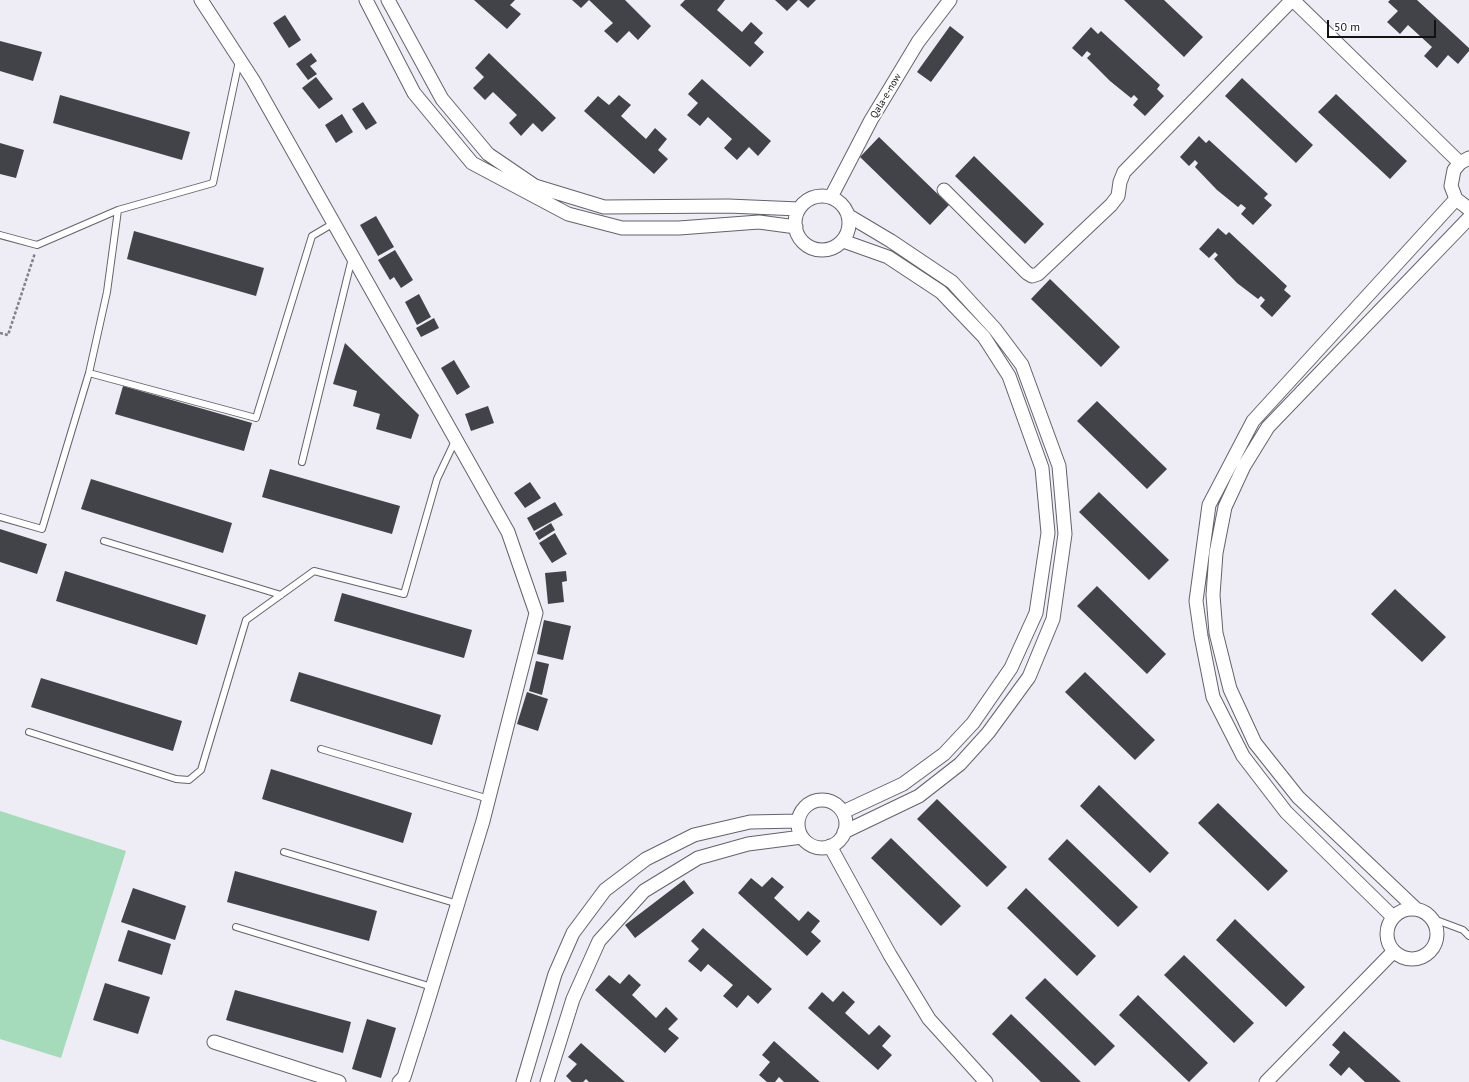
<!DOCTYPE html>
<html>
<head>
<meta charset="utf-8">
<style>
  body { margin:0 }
  #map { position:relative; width:1469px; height:1082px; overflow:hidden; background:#eeedf6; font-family:"PT Sans",sans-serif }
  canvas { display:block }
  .scale { position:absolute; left:1327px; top:20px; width:109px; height:18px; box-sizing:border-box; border:2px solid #121215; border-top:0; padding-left:5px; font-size:12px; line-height:14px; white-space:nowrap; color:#121215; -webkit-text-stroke:3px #fff; paint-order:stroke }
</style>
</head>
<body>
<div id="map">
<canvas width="1469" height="1082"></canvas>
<div class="scale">50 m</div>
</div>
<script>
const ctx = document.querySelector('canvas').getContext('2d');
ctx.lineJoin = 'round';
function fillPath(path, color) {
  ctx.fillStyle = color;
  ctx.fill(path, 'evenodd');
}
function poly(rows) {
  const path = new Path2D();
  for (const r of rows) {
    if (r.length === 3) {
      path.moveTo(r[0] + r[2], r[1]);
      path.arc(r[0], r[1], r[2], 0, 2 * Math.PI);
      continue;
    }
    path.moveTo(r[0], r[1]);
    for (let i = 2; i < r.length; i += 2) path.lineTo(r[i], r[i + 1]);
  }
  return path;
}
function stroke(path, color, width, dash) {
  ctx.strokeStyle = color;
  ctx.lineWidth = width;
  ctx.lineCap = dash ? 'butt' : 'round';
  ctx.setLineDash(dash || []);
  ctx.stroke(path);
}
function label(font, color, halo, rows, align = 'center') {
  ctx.font = font + ' "PT Sans",sans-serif';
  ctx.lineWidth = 4;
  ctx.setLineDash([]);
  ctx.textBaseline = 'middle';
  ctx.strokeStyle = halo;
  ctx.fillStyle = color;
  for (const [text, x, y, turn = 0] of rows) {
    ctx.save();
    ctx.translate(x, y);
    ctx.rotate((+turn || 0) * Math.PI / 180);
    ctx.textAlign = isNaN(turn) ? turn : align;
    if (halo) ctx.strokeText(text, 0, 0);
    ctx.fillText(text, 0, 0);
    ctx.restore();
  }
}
fillPath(poly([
  [0,811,126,851,61,1058,0,1039]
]), '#a5daba');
fillPath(poly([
  [474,0,515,0,510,5,521,14,507,29],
  [572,0,589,0,581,8],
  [589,0,625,0,651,26,638,40,629,31,617,43,604,31,613,23],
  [685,0,725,0,717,10,742,32,751,22,763,33,754,43,764,52,750,67,680,5],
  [775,0,798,0,787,11],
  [799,0,816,0,808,8],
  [1124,0,1164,0,1203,37,1184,57],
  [1390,0,1417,0,1469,48,1469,51,1458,64,1448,55,1437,68,1424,56,1432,47,1408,25,1400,34,1387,22,1398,11,1388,2],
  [285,15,301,40,289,48,273,23],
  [950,26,964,37,931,82,917,72],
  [1091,27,1098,34,1101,31,1160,85,1157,89,1164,96,1145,116,1133,105,1138,99,1134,95,1131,98,1110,81,1087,58,1091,54,1087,51,1082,57,1072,48],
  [0,41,42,52,33,81,0,71],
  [311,53,317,61,310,66,317,74,308,80,296,64],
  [489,53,556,118,542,132,533,123,521,136,509,123,517,115,493,92,485,100,473,88,484,77,475,68],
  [316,77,333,99,319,109,302,88],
  [1242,78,1313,145,1296,163,1225,96],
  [702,79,771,141,758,156,749,147,737,160,724,148,732,139,708,117,700,126,687,115,698,103,688,94],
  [1336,94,1407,161,1390,179,1318,112],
  [60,95,190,132,182,160,53,123],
  [619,95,631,105,621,116,646,139,655,128,667,139,658,150,668,159,654,174,584,111,598,96,609,105],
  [363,102,377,123,366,130,352,109],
  [342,114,353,132,336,143,325,125],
  [1199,136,1206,143,1209,140,1268,194,1264,198,1272,205,1253,225,1241,214,1246,208,1241,204,1238,207,1217,190,1195,167,1198,163,1195,160,1189,166,1180,157],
  [879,137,949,205,930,225,860,157],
  [0,143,24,150,16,178,0,174],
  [974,156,1044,224,1025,244,955,176],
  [376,216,394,247,378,256,360,225],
  [1218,228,1226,235,1229,232,1287,286,1284,290,1291,296,1272,317,1260,306,1265,300,1261,296,1258,299,1237,283,1214,259,1218,255,1215,252,1209,258,1199,249],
  [134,231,264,268,256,296,127,259],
  [395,250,413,280,401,288,394,277,390,280,378,260],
  [1050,279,1120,347,1101,367,1031,299],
  [419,294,431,317,417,325,405,302],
  [434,318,439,328,421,337,416,328],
  [345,343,419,415,411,439,376,429,380,414,353,406,357,391,333,384],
  [454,360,470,387,457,395,441,368],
  [123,386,252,423,244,451,115,414],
  [1097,401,1167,469,1147,489,1077,421],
  [488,406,494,423,471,431,465,414],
  [270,469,400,506,392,534,262,497],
  [91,479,232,523,223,553,81,509],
  [530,482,541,498,525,508,514,493],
  [1099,492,1169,560,1149,580,1079,512],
  [555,502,563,515,534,531,527,518],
  [551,523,555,530,539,540,535,533],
  [0,529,47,544,37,574,0,562],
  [555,533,567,554,552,563,539,543],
  [65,571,206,615,197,645,56,601],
  [566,571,567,581,562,582,564,602,548,604,545,573],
  [1097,586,1166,654,1147,674,1077,606],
  [1395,589,1446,637,1422,662,1371,614],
  [342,593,472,630,464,658,334,621],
  [544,620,571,626,563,660,537,654],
  [536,661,549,664,542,695,529,691],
  [299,672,441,715,432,745,290,701],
  [1085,672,1155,740,1135,760,1065,692],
  [41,678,182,721,173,751,31,707],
  [527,692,548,699,538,731,517,724],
  [271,769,412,813,403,843,262,799],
  [1099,785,1169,853,1150,873,1080,806],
  [937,799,1007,867,987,887,917,819],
  [1218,803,1288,871,1268,891,1198,823],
  [891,838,961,906,941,926,871,858],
  [1067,839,1138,907,1118,927,1048,859],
  [235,871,377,911,369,941,227,902],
  [772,877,784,887,774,898,799,921,808,911,820,921,811,932,821,941,807,956,738,893,751,878,762,887],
  [684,880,694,893,635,938,625,925],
  [133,888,186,906,175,940,121,922],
  [1026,888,1096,956,1077,976,1007,908],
  [1235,919,1305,987,1286,1007,1216,940],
  [703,928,772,989,758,1004,748,995,737,1008,723,996,733,985,708,964,701,972,688,961,699,949,691,941],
  [128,930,171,944,162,975,118,961],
  [1184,955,1254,1023,1234,1043,1164,975],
  [629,974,641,985,632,995,656,1018,666,1007,678,1019,668,1029,679,1038,665,1053,595,990,609,975,620,984],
  [1045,978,1115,1046,1095,1066,1025,998],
  [105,983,150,997,138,1034,93,1020],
  [235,990,351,1022,343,1053,226,1020],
  [843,991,855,1002,845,1013,869,1035,879,1025,891,1036,882,1046,892,1055,878,1070,808,1008,822,992,833,1002],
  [1138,995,1208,1063,1189,1082,1119,1015],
  [1011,1014,1081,1082,1041,1082,992,1034],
  [367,1019,396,1028,381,1078,352,1069],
  [1344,1031,1401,1082,1365,1082,1349,1067,1341,1076,1329,1065,1340,1052,1332,1045],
  [774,1041,820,1082,784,1082,779,1077,775,1082,767,1082,759,1075,770,1062,762,1055],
  [581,1043,625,1082,589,1082,586,1079,583,1082,572,1082,566,1076,577,1064,568,1057]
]), '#424249');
const service = poly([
  [0,235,37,245,118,210,213,183,239,61],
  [89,373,256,418,312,236,334,223],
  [302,462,352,258],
  [0,517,42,529,89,373,107,292,118,210],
  [104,541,281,595],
  [29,732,176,779,189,780,201,770,246,620,314,571,404,594,437,479,455,441],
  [321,749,489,799],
  [284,852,458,904],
  [1431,918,1463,930,1469,936],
  [236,927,432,987]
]);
const minor = poly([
  [201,0,253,80,508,532,536,613,483,821,424,1014,404,1077,399,1082],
  [366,0,414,93,472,163,568,214,622,228,679,228,759,222,796,227],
  [388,0,442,99,488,154,535,186,604,207,728,206,799,209],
  [1293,0,1460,163],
  [1469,158,1460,163,1454,170,1451,186,1456,199,1469,209],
  [944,190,1027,273,1032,276,1038,274,1111,205,1118,196,1120,182,1124,172,1292,0],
  [822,223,27],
  [831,197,871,120,918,42,950,0],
  [843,241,888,257,941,292,984,337,1009,376,1042,468,1048,533,1036,613,1011,668,973,723,944,754,903,784,843,812],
  [822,824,24],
  [844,832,919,796,960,764,988,733,1029,677,1053,619,1065,534,1059,466,1022,365,995,329,952,282,891,241,849,216],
  [830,846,890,955,929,1019,986,1082],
  [1412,934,25],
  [1416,909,1298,797,1255,743,1230,689,1216,633,1213,595,1216,553,1225,507,1244,466,1268,427,1469,218],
  [1393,917,1286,812,1243,756,1213,697,1201,636,1196,601,1209,505,1253,421,1456,199],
  [214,1042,339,1082],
  [523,1082,555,974,573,933,605,890,646,859,694,835,750,822,798,821],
  [547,1082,573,999,599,941,644,891,698,858,748,844,802,837],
  [1266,1082,1393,952]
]);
stroke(service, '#63636b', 8);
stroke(minor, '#63636b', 15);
stroke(poly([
  [0,333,8,335,35,253]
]), '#828188', 2.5, [3, 2]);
stroke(service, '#fff', 6);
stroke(minor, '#fff', 13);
label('10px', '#121215', '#fff', [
  ["Qala-e-now",886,96,-59]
]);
</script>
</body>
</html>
